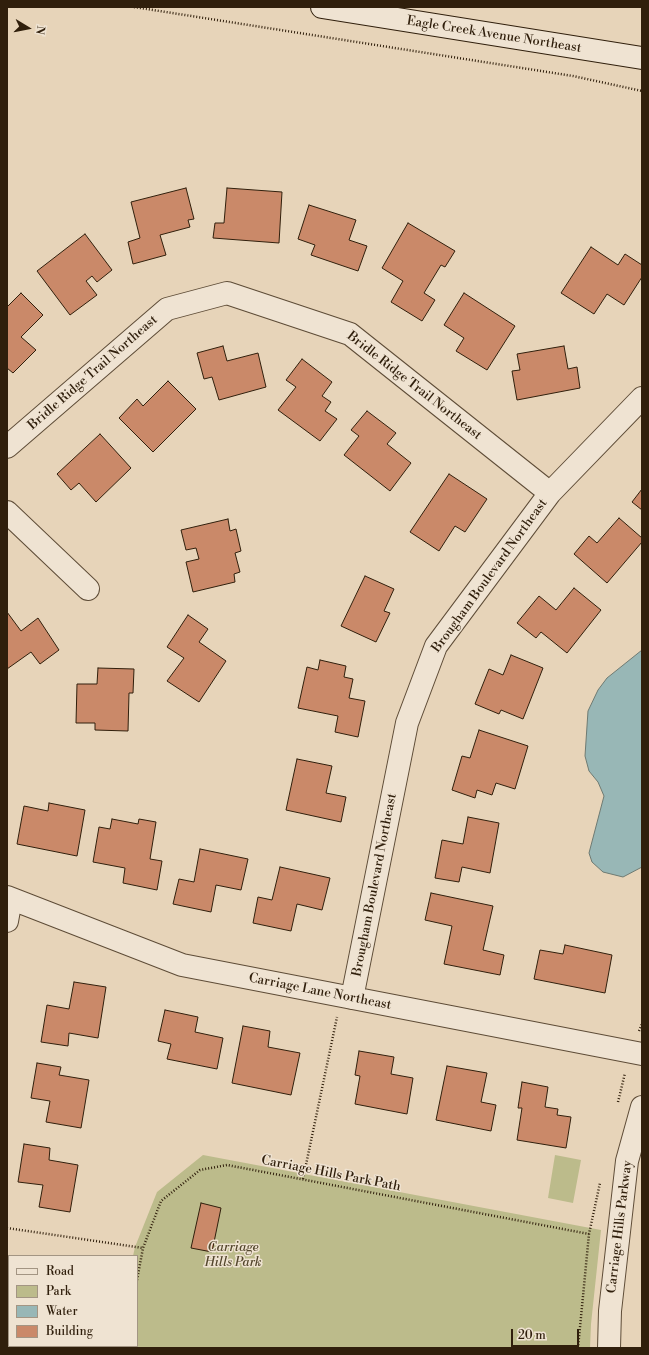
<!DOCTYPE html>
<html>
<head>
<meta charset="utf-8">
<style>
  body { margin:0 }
  #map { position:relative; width:649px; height:1355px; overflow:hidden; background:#e7d4b9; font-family:"Libre Bodoni",serif }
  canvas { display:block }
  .frame { position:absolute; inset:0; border:8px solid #301f0c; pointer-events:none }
  .legend { position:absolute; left:8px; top:1255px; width:130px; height:92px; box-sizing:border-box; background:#efe3d2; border:1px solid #a39583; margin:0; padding:5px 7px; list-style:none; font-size:12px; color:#301f0c }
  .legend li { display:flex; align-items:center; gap:8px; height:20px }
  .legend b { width:20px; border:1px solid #a39583 }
  .north { position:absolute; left:8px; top:8px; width:40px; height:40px; -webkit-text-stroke:3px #efe3d2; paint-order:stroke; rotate:100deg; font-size:11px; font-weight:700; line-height:16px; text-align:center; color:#301f0c }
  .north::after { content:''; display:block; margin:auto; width:14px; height:18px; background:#301f0c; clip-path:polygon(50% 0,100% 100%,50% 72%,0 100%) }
  .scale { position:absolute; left:511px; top:1329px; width:68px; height:18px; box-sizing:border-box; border:2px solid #301f0c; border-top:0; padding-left:5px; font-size:12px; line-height:14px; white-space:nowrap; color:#301f0c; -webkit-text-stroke:3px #efe3d2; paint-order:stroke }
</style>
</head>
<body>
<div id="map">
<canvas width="649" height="1355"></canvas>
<div class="frame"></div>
<ul class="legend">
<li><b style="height:5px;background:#efe3d2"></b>Road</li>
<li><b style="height:11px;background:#bcbb8b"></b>Park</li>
<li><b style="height:11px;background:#98b7b6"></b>Water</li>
<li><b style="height:11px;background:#ca8969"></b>Building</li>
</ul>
<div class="north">N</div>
<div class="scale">20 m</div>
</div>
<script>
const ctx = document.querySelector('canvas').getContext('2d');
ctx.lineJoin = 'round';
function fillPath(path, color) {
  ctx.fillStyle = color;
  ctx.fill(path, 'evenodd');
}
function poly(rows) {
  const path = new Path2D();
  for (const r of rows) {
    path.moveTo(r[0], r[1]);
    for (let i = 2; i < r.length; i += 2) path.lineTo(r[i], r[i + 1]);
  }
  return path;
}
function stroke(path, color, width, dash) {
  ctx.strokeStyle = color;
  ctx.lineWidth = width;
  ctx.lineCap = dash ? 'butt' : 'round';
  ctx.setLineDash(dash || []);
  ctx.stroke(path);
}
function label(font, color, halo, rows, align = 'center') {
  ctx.font = font + ' "Libre Bodoni",serif';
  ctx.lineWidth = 3;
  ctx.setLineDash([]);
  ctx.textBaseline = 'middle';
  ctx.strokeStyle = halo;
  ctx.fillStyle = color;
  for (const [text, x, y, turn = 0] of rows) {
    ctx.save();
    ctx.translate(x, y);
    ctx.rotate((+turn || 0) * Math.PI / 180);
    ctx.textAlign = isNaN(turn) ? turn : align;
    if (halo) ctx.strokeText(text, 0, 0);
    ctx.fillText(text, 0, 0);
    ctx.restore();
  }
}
fillPath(poly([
  [203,1155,601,1230,591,1324,590,1348,116,1348,116,1346,137,1346,137,1256,133,1256,135,1247,157,1192],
  [555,1155,581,1160,573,1203,548,1198]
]), '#bcbb8b');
const water = poly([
  [642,650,642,867,623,877,603,872,592,862,589,853,604,796,598,782,589,771,585,756,588,711,598,690,607,678,642,650]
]);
fillPath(water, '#98b7b6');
stroke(water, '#6e7a72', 1);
const building = poly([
  [186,188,194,219,188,220,190,227,160,235,166,255,133,264,128,242,140,238,131,202,186,188],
  [227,188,282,192,279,243,213,238,215,223,224,223,227,188],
  [309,205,356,220,349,240,367,246,358,271,311,255,315,245,298,239,309,205],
  [408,223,455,251,445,267,441,265,424,293,435,300,422,321,391,302,403,281,382,268,408,223],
  [85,234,112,270,97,282,92,276,86,281,97,295,70,315,37,271,85,234],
  [591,247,618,265,625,254,642,265,642,277,624,305,607,294,594,314,561,293,591,247],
  [21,293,43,315,21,337,36,350,13,373,7,368,7,307,21,293],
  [464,293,515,326,487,370,456,351,464,338,444,325,464,293],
  [223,346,227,361,258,353,266,387,219,400,212,377,204,379,197,353,223,346],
  [564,346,568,369,577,367,580,388,517,400,512,371,520,370,517,354,564,346],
  [302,359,332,382,322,396,331,402,325,411,337,419,320,441,278,410,296,387,286,380,302,359],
  [168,381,196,409,153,452,119,418,137,399,143,406,168,381],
  [367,411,396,433,387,444,411,463,390,491,344,455,359,436,351,430,367,411],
  [100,434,131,468,96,502,79,483,71,490,57,474,100,434],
  [449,474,487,499,465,532,455,526,439,551,410,532,449,474],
  [642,489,642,510,632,502,642,489],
  [619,518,642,538,642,542,607,583,574,554,589,536,597,543,619,518],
  [228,519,230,531,236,529,241,551,235,553,240,572,234,574,235,582,193,592,186,562,199,559,196,548,186,550,181,530,228,519],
  [365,576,394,589,384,611,390,613,376,642,341,626,365,576],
  [574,588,601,610,567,653,541,632,536,638,517,623,539,596,556,610,574,588],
  [7,612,21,631,38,618,59,650,40,664,31,652,7,669,7,612],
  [188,615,208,629,199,642,226,661,199,702,167,681,184,658,167,647,188,615],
  [511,655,543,668,523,719,501,710,499,714,475,704,489,669,503,675,511,655],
  [320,660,346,666,344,677,353,679,349,698,365,701,358,737,335,732,338,716,298,708,307,667,318,670,320,660],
  [98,668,134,669,133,693,129,693,128,731,95,730,95,723,76,723,77,684,97,684,98,668],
  [479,730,528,746,515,789,496,783,492,795,477,790,475,798,452,790,462,756,470,758,479,730],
  [297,759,332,766,326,793,346,797,341,822,286,810,297,759],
  [49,803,85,810,77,856,17,844,24,806,48,811,49,803],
  [468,817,499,823,490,873,462,867,459,882,435,878,442,840,463,844,468,817],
  [112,819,138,824,139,819,156,822,150,859,162,861,157,890,123,883,125,868,93,862,99,827,110,829,112,819],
  [200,849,248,859,241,890,216,885,211,912,173,904,179,879,194,882,200,849],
  [280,867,330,878,322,910,297,904,291,931,253,923,258,897,272,900,280,867],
  [431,893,493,906,483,950,504,955,500,975,444,964,452,926,425,920,431,893],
  [565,945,612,955,605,993,534,979,540,950,563,954,565,945],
  [74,982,106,987,98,1038,69,1033,68,1046,41,1042,47,1005,69,1009,74,982],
  [165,1010,198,1017,195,1032,223,1038,217,1069,167,1059,171,1044,158,1041,165,1010],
  [243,1026,270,1031,268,1047,300,1053,291,1095,232,1083,243,1026],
  [359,1051,394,1057,391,1074,413,1078,407,1114,355,1104,360,1076,355,1075,359,1051],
  [37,1063,61,1067,59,1075,89,1080,81,1128,46,1122,50,1101,31,1098,37,1063],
  [447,1066,487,1073,481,1102,496,1105,491,1131,436,1120,447,1066],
  [522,1082,548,1087,545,1107,558,1109,557,1115,571,1117,566,1148,517,1140,522,1108,518,1108,522,1082],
  [24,1144,50,1148,49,1160,78,1165,70,1212,39,1207,43,1185,18,1182,24,1144],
  [201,1203,221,1208,212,1252,191,1248,201,1203],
  [7,1284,9,1285,9,1320,7,1319,7,1284],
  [7,1337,9,1338,9,1346,24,1346,24,1348,7,1348,7,1337]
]);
fillPath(building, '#ca8969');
stroke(building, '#301f0c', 1);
const minor = poly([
  [7,447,167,309,227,293,350,334,550,493],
  [7,512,88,589],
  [7,897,182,965,642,1054],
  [7,921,11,899],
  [352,998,407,723,436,646,550,493,642,398]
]);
const tertiary = poly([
  [609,1348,610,1311,627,1161,642,1107]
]);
const secondary = poly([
  [322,7,642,58]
]);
stroke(minor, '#5e4c37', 24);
stroke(tertiary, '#5e4c37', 24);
stroke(secondary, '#301f0c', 24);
stroke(poly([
  [134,7,573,76,642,91],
  [639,1031,642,1024],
  [618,1102,625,1073],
  [303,1179,337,1017],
  [7,1228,143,1248],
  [137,1280,143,1248,161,1201,200,1170,227,1165,589,1234],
  [125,1348,125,1346],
  [578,1348,589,1234,600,1183]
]), '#301f0c', 2.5, [1, 2]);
stroke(minor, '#efe3d2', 22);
stroke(tertiary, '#efe3d2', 22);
stroke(secondary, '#efe3d2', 22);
label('13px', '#301f0c', '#efe3d2', [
  ["Eagle Creek Avenue Northeast",494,35,9],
  ["Bridle Ridge Trail Northeast",93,373,-41],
  ["Bridle Ridge Trail Northeast",414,386,38],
  ["Brougham Boulevard Northeast",490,576,-54],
  ["Brougham Boulevard Northeast",375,885,-79],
  ["Carriage Lane Northeast",320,992,11],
  ["Carriage Hills Park Path",331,1174,11],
  ["Carriage Hills Parkway",620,1227,-83]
]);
label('italic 13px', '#53462c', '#efe3d2', [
  ["Carriage",233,1248],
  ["Hills Park",233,1263]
]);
</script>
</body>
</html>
